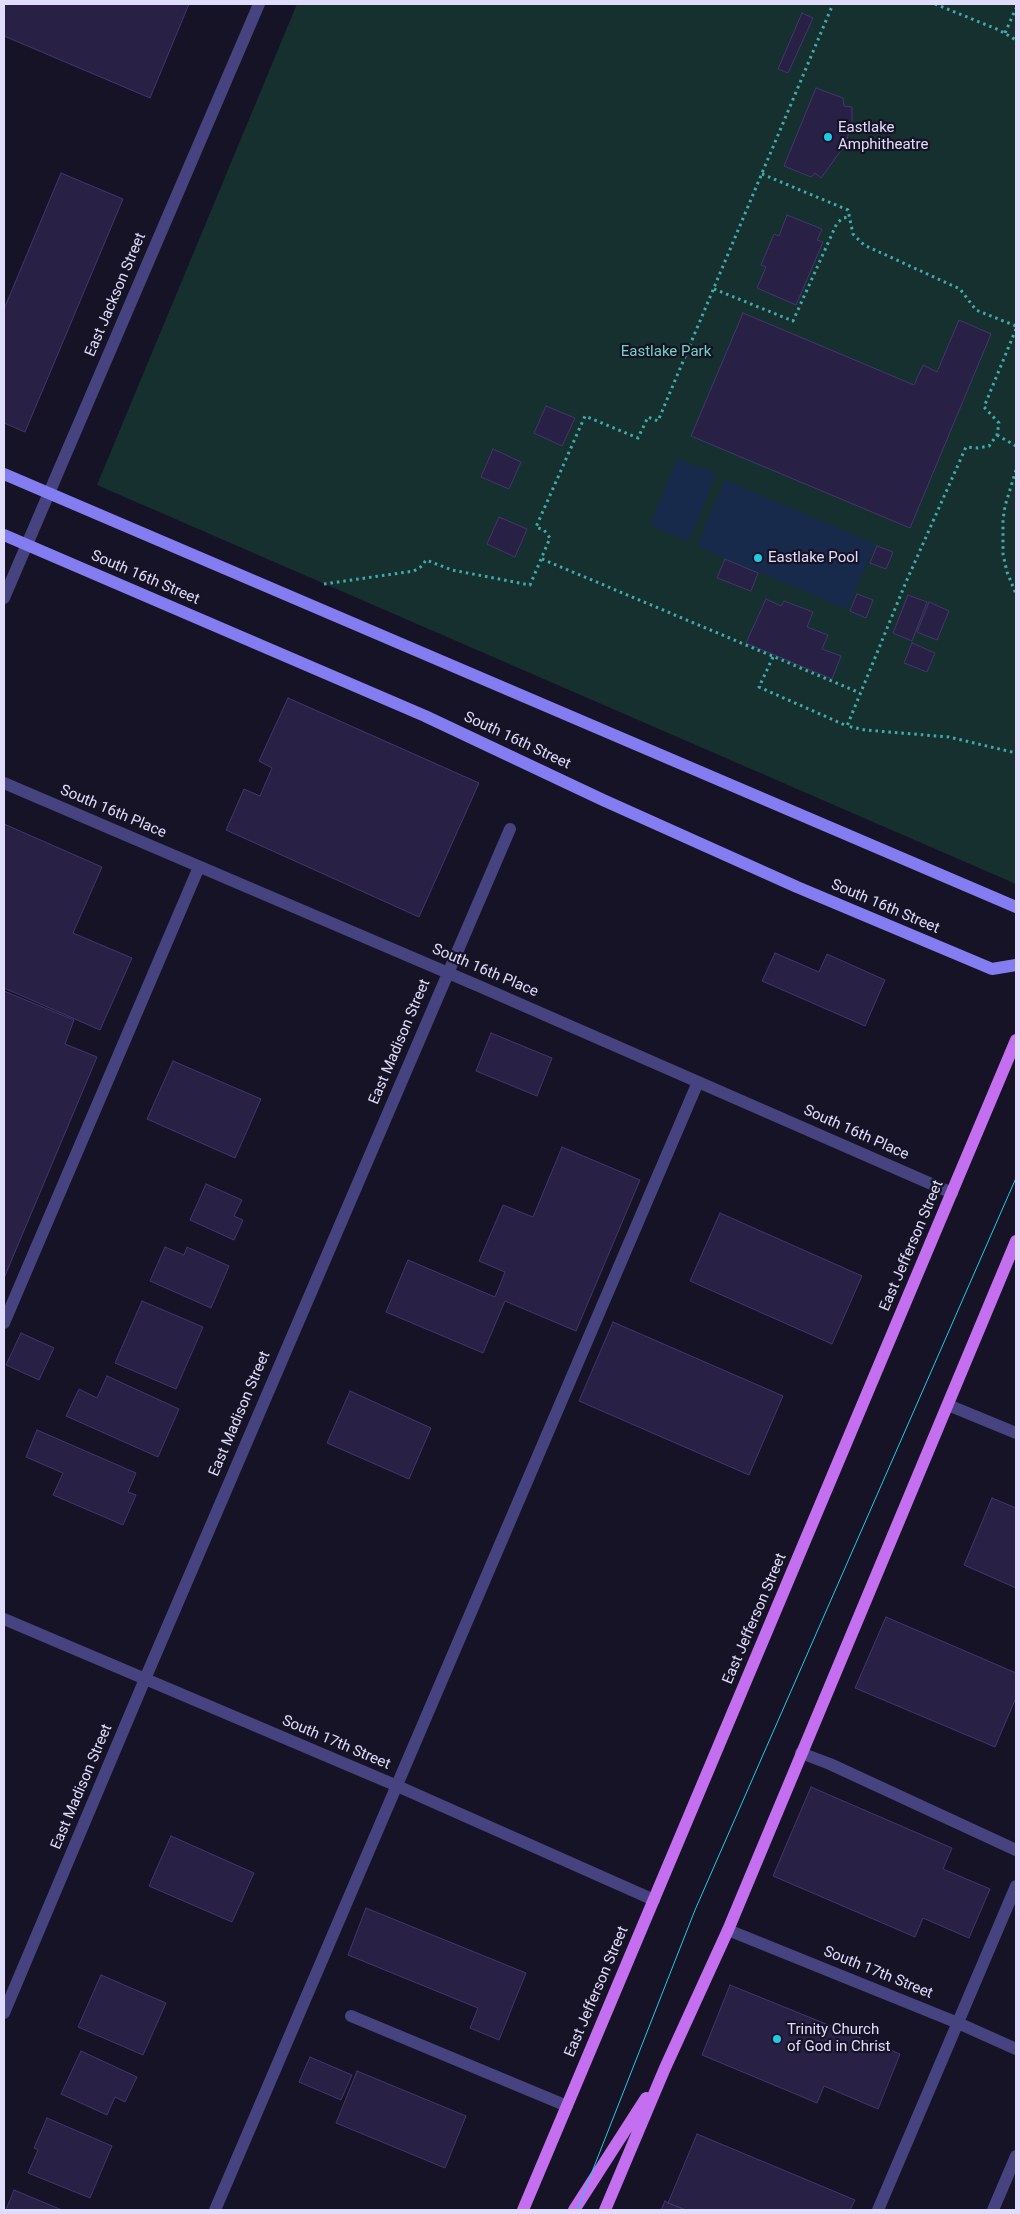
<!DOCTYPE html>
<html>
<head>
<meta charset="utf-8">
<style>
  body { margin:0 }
  #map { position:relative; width:1020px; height:2214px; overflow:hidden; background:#171326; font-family:Roboto,sans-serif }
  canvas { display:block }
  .frame { position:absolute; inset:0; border:5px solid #e0dcfb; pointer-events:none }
</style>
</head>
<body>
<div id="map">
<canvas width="1020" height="2214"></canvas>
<div class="frame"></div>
</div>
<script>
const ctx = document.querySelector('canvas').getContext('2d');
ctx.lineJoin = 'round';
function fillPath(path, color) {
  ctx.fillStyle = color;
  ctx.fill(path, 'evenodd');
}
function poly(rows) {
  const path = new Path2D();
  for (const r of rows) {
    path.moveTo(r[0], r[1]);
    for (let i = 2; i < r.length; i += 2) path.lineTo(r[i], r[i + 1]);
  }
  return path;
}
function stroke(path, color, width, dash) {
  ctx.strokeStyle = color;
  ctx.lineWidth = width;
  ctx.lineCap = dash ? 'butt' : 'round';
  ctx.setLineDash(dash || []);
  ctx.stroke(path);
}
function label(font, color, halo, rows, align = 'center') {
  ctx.font = font + ' Roboto,sans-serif';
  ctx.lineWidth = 4.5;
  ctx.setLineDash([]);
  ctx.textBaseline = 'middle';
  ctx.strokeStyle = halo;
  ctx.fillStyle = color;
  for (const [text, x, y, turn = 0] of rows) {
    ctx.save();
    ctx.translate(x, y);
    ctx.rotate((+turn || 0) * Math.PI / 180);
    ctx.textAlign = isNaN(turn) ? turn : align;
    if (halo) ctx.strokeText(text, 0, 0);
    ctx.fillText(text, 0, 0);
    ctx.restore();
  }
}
fillPath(poly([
  [297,4,1016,4,1016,884,97,485]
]), '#163030');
fillPath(poly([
  [677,459,716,474,689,541,650,525],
  [725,480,875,544,847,609,697,546]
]), '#172a4c');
const building = poly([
  [4,4,189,4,150,98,4,36,4,4],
  [802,13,813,18,788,73,778,69,802,13],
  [816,88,843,98,844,106,852,107,852,123,845,145,821,178,815,173,811,177,784,166,816,88],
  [61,173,123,199,25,432,4,423,4,309,61,173],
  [787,215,822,229,817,240,823,242,796,305,757,288,766,267,761,265,774,234,779,236,787,215],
  [743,313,914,385,923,365,937,372,959,320,991,334,910,528,691,436,743,313],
  [546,406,575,418,562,446,534,433,546,406],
  [493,449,521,462,509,489,481,477,493,449],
  [499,517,527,529,515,557,487,544,499,517],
  [877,546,893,552,886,569,870,563,877,546],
  [725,559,758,573,751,591,717,578,725,559],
  [857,594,873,600,866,618,850,611,857,594],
  [908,595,927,602,912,641,893,633,908,595],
  [766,599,781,606,784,601,813,612,807,627,828,635,822,649,841,656,832,679,746,643,766,599],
  [929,602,949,611,937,640,917,632,929,602],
  [912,643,935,653,927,672,904,663,912,643],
  [288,698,479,783,419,917,226,830,244,789,260,796,272,768,259,761,288,698],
  [4,824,102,867,73,933,132,958,100,1030,4,988,4,824],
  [775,953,819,972,827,954,885,980,865,1026,762,981,775,953],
  [4,991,74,1020,65,1044,97,1057,4,1278,4,991],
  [491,1033,552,1058,537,1096,476,1071,491,1033],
  [173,1061,261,1099,235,1158,147,1119,173,1061],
  [562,1147,640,1180,576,1331,505,1301,483,1353,386,1312,408,1260,495,1297,505,1272,479,1261,503,1205,533,1217,562,1147],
  [206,1184,242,1200,234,1216,243,1220,234,1240,190,1220,206,1184],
  [720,1213,862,1276,832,1344,690,1281,720,1213],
  [165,1247,184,1255,187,1247,229,1266,211,1308,150,1281,165,1247],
  [142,1301,203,1327,176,1389,115,1363,142,1301],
  [613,1322,783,1396,749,1475,579,1401,613,1322],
  [21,1333,54,1348,39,1380,6,1365,21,1333],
  [107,1376,179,1409,158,1457,66,1416,79,1389,97,1398,107,1376],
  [350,1391,431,1428,409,1479,327,1443,350,1391],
  [37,1430,136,1473,128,1492,136,1495,123,1525,53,1495,63,1473,26,1457,37,1430],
  [992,1498,1016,1508,1016,1588,964,1565,992,1498],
  [886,1617,1016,1673,1016,1701,1015,1700,995,1747,855,1688,886,1617],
  [811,1787,952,1848,943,1869,990,1889,969,1938,923,1918,915,1937,773,1876,811,1787],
  [171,1836,254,1873,232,1922,149,1886,171,1836],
  [366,1908,526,1973,499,2040,470,2028,478,2008,348,1955,366,1908],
  [101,1975,166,2003,143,2055,78,2027,101,1975],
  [730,1985,900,2054,878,2109,824,2086,817,2103,702,2055,730,1985],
  [81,2051,137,2077,125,2102,115,2097,107,2115,61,2094,81,2051],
  [310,2057,352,2075,341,2100,299,2082,310,2057],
  [357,2071,466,2116,445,2168,336,2123,357,2071],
  [47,2118,112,2146,90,2198,28,2173,38,2150,34,2148,47,2118],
  [697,2134,855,2200,850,2210,686,2210,668,2203,697,2134],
  [14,2190,62,2210,6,2210,14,2190],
  [665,2201,668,2203,686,2210,661,2210,665,2201]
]);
fillPath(building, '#292145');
stroke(building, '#43356f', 1);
stroke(poly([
  [935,4,999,30,1016,40],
  [1005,33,1016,8],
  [762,174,848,210,853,234,864,245,960,289,976,310,1016,326],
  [714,289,793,321,837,223,843,218,850,217],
  [1016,329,984,407,999,423,997,435,989,446,978,448,966,447,906,582,847,726,865,730,949,737,1016,753],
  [997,435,1016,446],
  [1016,470,1005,506,1003,520,1003,554,1007,572,1016,594],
  [542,559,860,693],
  [324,584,414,571,422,566,426,560,452,570,530,585,550,538,544,530,536,527,585,416,638,438,648,417,658,421,833,4],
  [773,657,759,687,847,726]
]), '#3eadaa', 3, [2.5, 4]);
stroke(poly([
  [4,1323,199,867],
  [948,1405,1016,1433],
  [801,1753,830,1764,1016,1850],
  [351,2016,567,2106],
  [215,2210,698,1082],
  [878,2210,1016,1886],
  [993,2210,1016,2156]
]), '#474380', 12);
stroke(poly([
  [4,598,259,4],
  [4,783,481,987,952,1193],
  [4,1619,395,1785,654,1900],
  [728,1930,958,2023,1016,2049],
  [4,2013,145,1679,510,829]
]), '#474380', 12);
stroke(poly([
  [4,474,1016,907],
  [4,535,425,716,603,800,797,887,992,969,1016,965]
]), '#847df1', 12);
stroke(poly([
  [523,2210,1016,1040],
  [574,2210,646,2098],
  [605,2210,665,2068,728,1930,1016,1241]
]), '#c46fef', 12);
stroke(poly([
  [577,2210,695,1910,1016,1178]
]), '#1dcbe6', 1);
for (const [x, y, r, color] of [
  [828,137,5,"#1dcbe6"],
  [758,558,5,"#1dcbe6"],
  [777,2039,5,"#1dcbe6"]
]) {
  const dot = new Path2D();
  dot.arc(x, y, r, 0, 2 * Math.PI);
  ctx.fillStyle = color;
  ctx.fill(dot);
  stroke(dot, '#171326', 2);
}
label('15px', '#e0dcfb', '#171326', [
  ["Eastlake",838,128],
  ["Amphitheatre",838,145],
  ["Eastlake Pool",768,558],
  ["Trinity Church",787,2030],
  ["of God in Christ",787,2047]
], 'left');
label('15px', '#e0dcfb', '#171326', [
  ["East Jackson Street",116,295,-67],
  ["South 16th Street",145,578,23],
  ["South 16th Street",517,741,25],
  ["South 16th Place",113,812,23],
  ["South 16th Street",885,907,23],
  ["South 16th Place",485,971,23],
  ["East Madison Street",400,1042,-67],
  ["South 16th Place",856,1133,24],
  ["East Jefferson Street",912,1246,-67],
  ["East Madison Street",240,1414,-67],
  ["East Jefferson Street",755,1619,-67],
  ["South 17th Street",336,1743,23],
  ["East Madison Street",82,1787,-67],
  ["South 17th Street",878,1973,22],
  ["East Jefferson Street",597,1992,-67]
]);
label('15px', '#6fd4be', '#171326', [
  ["Eastlake Park",666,352]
]);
</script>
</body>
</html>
